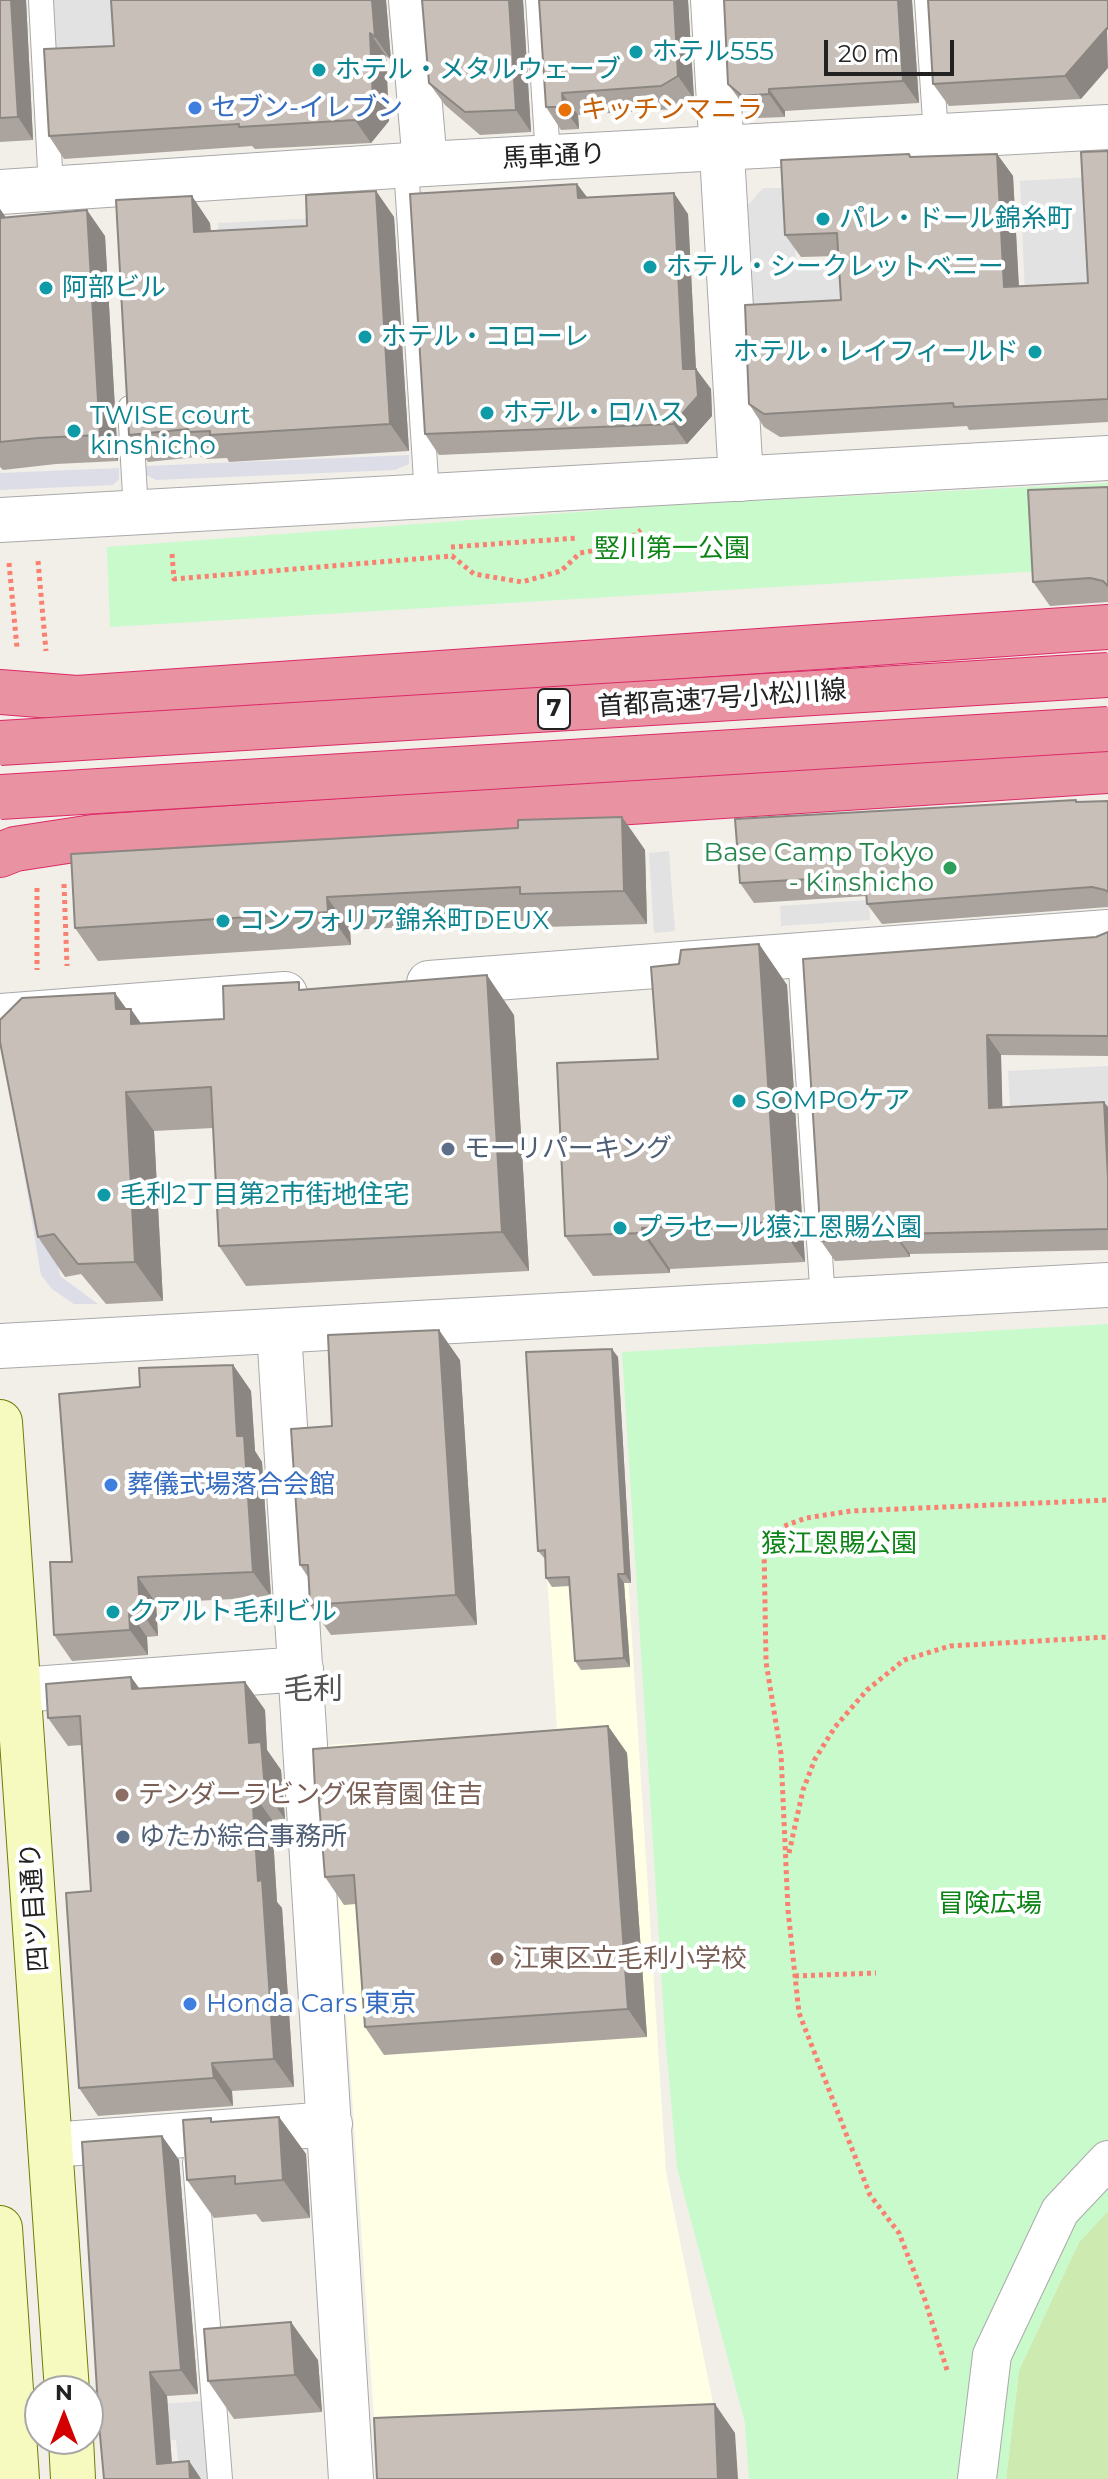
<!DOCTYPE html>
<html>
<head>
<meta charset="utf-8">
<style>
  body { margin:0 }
  #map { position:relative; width:1108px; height:2479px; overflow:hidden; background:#f2efe9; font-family:Montserrat,sans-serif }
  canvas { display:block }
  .north { position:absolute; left:24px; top:2375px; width:80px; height:80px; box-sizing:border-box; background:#fff; border:2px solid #a7a7a7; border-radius:50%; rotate:0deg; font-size:22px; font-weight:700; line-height:32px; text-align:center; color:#222 }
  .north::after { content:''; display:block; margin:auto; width:28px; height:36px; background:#d40000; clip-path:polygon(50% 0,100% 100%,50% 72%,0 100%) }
  .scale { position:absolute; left:824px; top:40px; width:130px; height:36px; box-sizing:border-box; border:4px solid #222; border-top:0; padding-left:10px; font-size:24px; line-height:28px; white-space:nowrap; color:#222; -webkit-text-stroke:6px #fff; paint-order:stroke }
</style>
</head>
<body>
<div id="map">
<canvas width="1108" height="2479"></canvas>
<div class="north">N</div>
<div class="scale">20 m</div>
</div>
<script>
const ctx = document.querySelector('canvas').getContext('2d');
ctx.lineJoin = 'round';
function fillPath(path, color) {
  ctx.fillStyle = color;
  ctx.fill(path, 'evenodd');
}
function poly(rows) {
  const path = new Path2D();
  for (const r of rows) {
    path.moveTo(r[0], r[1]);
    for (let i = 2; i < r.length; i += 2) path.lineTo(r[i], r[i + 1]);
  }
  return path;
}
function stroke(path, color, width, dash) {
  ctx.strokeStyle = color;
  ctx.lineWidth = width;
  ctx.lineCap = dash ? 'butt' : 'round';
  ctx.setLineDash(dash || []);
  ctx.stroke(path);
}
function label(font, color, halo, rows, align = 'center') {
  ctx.font = font + ' Montserrat,"Noto Sans JP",sans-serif';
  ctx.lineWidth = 8;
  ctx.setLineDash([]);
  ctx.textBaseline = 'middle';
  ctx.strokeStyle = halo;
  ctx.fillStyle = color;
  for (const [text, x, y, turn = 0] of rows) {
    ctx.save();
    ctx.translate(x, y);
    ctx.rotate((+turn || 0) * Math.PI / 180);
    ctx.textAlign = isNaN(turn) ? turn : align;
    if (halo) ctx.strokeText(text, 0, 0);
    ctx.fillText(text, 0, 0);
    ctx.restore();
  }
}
fillPath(poly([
  [614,1358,666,2172,718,2427,376,2447,328,1745,557,1730,533,1362]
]), '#ffffe5');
fillPath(poly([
  [1108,2211,1108,2479,1006,2479,1019,2370,1079,2242]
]), '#cdebb0');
fillPath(poly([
  [1108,483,1108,567,110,627,107,547,673,505],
  [1108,1324,1108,2211,1079,2242,1019,2370,1006,2479,749,2479,745,2423,677,2168,665,2034,622,1352]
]), '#c8facc');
fillPath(poly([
  [43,0,122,0,127,65,48,69],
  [1090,177,1096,291,1025,294,1020,181],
  [763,188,792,188,796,263,848,261,851,306,745,311,739,215],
  [320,218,321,249,220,254,218,223],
  [669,851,675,931,654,933,649,853],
  [869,900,870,920,781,926,780,906],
  [1108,1066,1108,1117,1011,1122,1008,1071],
  [203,2401,209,2479,180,2479,176,2440,163,2440,161,2404]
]), '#e2e2e2');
fillPath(poly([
  [409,455,409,464,395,470,156,480,146,475,145,466],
  [119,468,119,479,113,485,0,490,0,473],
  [21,1058,60,1276,98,1304,74,1304,52,1289,41,1275,5,1061]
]), '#dddde8');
const service = poly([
  [41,0,51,188],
  [538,0,548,157],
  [927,0,936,136],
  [406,166,427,496],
  [130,408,136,512],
  [800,955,823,1301],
  [195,2162,220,2479]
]);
const pedestrian = poly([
  [977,2479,992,2355,1060,2211,1108,2160]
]);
const minor = poly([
  [411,0,425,164],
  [713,0,741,479],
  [0,520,1108,458],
  [429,983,1108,932],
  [0,1016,285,994],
  [279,1331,351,2479],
  [20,1690,301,1669],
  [51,2145,330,2124]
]);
const tertiary = poly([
  [0,192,425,164,1108,127],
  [0,1346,1108,1285]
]);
const secondary = poly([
  [0,1422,67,2391],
  [0,2228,17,2479],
  [71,2439,73,2479]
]);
const motorway = poly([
  [0,692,77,698,1108,627],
  [0,855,15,849,93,837,1108,771]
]);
stroke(service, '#a9a9a9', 26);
stroke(pedestrian, '#a9a9a9', 40);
stroke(minor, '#a9a9a9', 46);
stroke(tertiary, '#a9a9a9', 46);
stroke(secondary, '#707d05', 46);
stroke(motorway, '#dc2a67', 46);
stroke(poly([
  [451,547,578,538],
  [172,554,174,579,452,556,474,574,522,582,561,571,580,553,620,546,641,530],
  [38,561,46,651],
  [9,563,17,648],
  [64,884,67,966],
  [37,888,37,970],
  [789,1853,803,1790,815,1759,835,1727,867,1690,904,1660,950,1646,1108,1637],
  [795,1976,876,1973],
  [947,2370,924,2297,899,2233,870,2195,799,2013,788,1910,781,1754,766,1662,764,1545,766,1537,787,1525,806,1518,851,1511,1108,1500]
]), '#fa8072', 5, [4, 4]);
stroke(service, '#fff', 24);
stroke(pedestrian, '#fff', 38);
stroke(minor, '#fff', 44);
stroke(tertiary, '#fff', 44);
stroke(secondary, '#f7fabf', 44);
stroke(motorway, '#e892a2', 44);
const motorwayBridge = poly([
  [0,743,1108,675],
  [0,797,1108,729]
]);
stroke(motorwayBridge, '#dc2a67', 46, []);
stroke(motorwayBridge, '#e892a2', 44);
fillPath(poly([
  [0,0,26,0,33,140,0,142],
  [111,0,386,0,391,60,386,56,389,121,371,143,255,149,252,146,64,159,49,136,114,46],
  [523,0,531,132,480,135,445,105,429,83],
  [539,0,688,0,694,99,676,109,578,115,579,129,561,130,546,107],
  [1108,0,1081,99,949,106,933,84],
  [912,1,919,103,785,111,785,117,758,118,744,106,728,84],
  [1108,151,1108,422,969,430,967,426,780,437,764,427,749,404,841,300,838,256,801,257,785,235,909,154,912,157,997,154,1013,176,1019,287,1088,283],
  [577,184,587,197,688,214,696,369,711,389,712,416,687,444,439,455,425,434],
  [376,191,394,217,409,451,229,462,227,458,207,459,206,456,148,462,129,435,210,223,211,231,307,226],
  [0,209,6,218,105,236,118,461,56,464,3,470,0,467],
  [1108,487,1108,602,1050,606,1033,582],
  [1076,800,1077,802,1108,801,1108,907,882,924,867,904,867,896,754,903,740,883],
  [622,817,645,850,647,924,543,927,539,920,350,930,351,945,98,961,75,928,518,828],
  [1108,932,1108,1056,1001,1055,1002,1107,1108,1107,1108,1250,910,1254,910,1257,835,1261,821,1241,803,959,1096,937],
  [759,944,787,985,805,1262,670,1269,670,1273,593,1276,565,1236,658,1059,679,964],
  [304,989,514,1015,529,1271,246,1286,219,1246,213,1128,154,1131,163,1301,106,1304,81,1274,65,1277,38,1237,126,1009,141,1023,224,1019],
  [618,1357,631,1583,624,1583,630,1667,581,1670,575,1661,570,1586,552,1587,546,1578,545,1559,538,1551],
  [460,1360,477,1625,331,1635,310,1605,308,1577,300,1565],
  [233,1365,251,1391,255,1451,262,1462,271,1597,156,1603,158,1636,147,1637,148,1655,72,1661,54,1635,72,1562,140,1387],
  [131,1677,139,1688,245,1682,265,1710,267,1750,281,1770,285,1819,272,1820,277,1902,282,1908,294,2087,232,2091,233,2106,98,2116,79,2088,91,1891,82,1745,68,1746,48,1718],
  [608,1726,627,1753,647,2037,384,2055,365,2027,356,1904,344,1905,325,1877,319,1794,315,1789],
  [279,2117,306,2154,310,2218,262,2222,256,2214,214,2218,187,2180,214,2122],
  [162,2136,179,2160,198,2394,167,2396,172,2463,189,2461,201,2479,104,2479],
  [318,2360,322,2412,234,2419,208,2381]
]), '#aba49e');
fillPath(poly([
  [11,0,26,0,33,140,18,117],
  [372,0,386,0,391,60,375,37],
  [509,0,523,0,531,132,516,110],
  [674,0,688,0,694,99,678,76],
  [898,0,912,0,919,103,903,81],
  [1107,28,1108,68,1081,99,1065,76],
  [370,33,386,56,389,121,371,143,355,120],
  [769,89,785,111,785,117,769,94],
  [562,93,578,115,579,129,563,107],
  [997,154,1013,176,1020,310,1004,287],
  [577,184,592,204,578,198],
  [376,191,394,217,409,451,390,424],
  [674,193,688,214,697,390,683,369],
  [192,196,210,223,212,259,194,232],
  [0,209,16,232,0,220],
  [87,210,105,236,118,461,100,435],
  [696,369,711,389,712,416,687,444,673,424],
  [622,817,645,850,647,924,624,891],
  [327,897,350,930,351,945,328,912],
  [759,944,787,985,805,1262,777,1222],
  [487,975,514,1015,529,1271,502,1232],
  [115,993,131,1015,131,1009,158,1048,116,1009],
  [987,1035,1001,1055,1003,1128,989,1108],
  [126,1092,154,1131,163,1301,135,1262],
  [1104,1102,1108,1107,1108,1178],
  [642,1228,670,1269,670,1273,642,1233],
  [896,1234,910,1254,910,1257,896,1237],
  [439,1330,460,1360,477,1625,456,1595],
  [612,1349,618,1357,631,1583,625,1574],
  [233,1365,251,1391,255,1451,262,1462,271,1597,253,1572,237,1436],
  [618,1574,624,1583,630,1667,624,1658],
  [138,1577,156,1603,158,1636,140,1610],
  [129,1611,147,1637,148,1655,130,1630],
  [131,1677,151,1705,132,1689],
  [245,1682,265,1710,267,1750,281,1770,285,1819,265,1791,249,1743],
  [608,1726,627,1753,647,2037,628,2009],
  [252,1792,272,1820,277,1902,282,1908,294,2087,274,2059,258,1881],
  [212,2063,232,2091,233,2106,214,2078],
  [279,2117,306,2154,310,2218,283,2180],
  [162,2136,179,2160,198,2394,181,2370],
  [291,2322,318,2360,322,2412,295,2375],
  [150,2372,167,2396,173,2479,157,2464],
  [715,2404,735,2433,738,2479,718,2479],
  [189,2461,201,2479,190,2479]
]), '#8b8681');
const building = poly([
  [0,0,11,0,18,117,0,118,0,0],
  [111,0,372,0,375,37,370,33,373,99,355,120,239,127,239,124,49,136,44,49,114,46,111,0],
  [422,0,509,0,516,110,465,112,429,83,422,0],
  [539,0,674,0,678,76,661,86,562,93,563,107,546,107,539,0],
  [724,0,898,0,903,81,769,89,769,94,742,96,728,84,724,0],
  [928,0,1108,0,1108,29,1107,28,1065,76,933,84,928,0],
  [1108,151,1108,399,954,407,953,403,764,414,749,404,745,305,841,300,837,233,785,235,781,160,909,154,910,157,997,154,1004,287,1088,283,1081,152,1108,151],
  [577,184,578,198,674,193,683,369,696,369,698,396,673,424,425,434,410,194,577,184],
  [376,191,390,424,210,435,210,431,189,432,188,429,129,435,116,200,192,196,194,232,307,226,306,195,376,191],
  [87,210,100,435,38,438,0,442,0,218,87,210],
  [1108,487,1108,586,1103,581,1090,578,1033,582,1028,490,1108,487],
  [1076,800,1076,802,1108,801,1108,892,1105,890,1092,887,867,904,865,876,740,883,735,819,1076,800],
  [622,817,624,891,520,894,520,887,327,897,328,912,75,928,71,854,518,828,518,820,622,817],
  [1108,932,1108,1036,987,1035,989,1108,1104,1102,1108,1178,1108,1229,896,1234,896,1237,821,1241,803,959,1096,937,1108,932],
  [759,944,777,1222,642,1228,642,1233,565,1236,557,1063,658,1059,651,967,679,964,681,950,759,944],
  [487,975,502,1232,219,1246,211,1087,126,1092,135,1262,78,1264,54,1234,38,1237,0,1042,0,1020,22,998,115,993,116,1009,131,1009,131,1024,224,1019,223,986,299,982,299,990,487,975],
  [439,1330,456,1595,310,1605,308,1565,300,1565,291,1429,332,1426,328,1335,439,1330],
  [612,1349,625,1574,618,1574,624,1658,575,1661,569,1577,546,1578,545,1550,538,1551,526,1352,612,1349],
  [233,1365,237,1436,244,1436,253,1572,138,1577,140,1610,129,1611,130,1630,54,1635,50,1562,72,1562,59,1394,140,1387,139,1368,233,1365],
  [131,1677,132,1689,245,1682,249,1743,261,1742,262,1753,265,1791,252,1792,258,1881,262,1880,274,2059,212,2063,214,2078,79,2088,66,1893,91,1891,80,1716,48,1718,46,1684,131,1677],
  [608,1726,628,2009,365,2027,354,1875,325,1877,318,1789,315,1789,313,1749,608,1726],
  [279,2117,283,2180,235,2184,235,2176,187,2180,183,2120,211,2118,211,2122,279,2117],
  [162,2136,181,2370,150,2372,157,2464,189,2461,190,2479,104,2479,99,2424,82,2142,162,2136],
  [291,2322,295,2375,208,2381,204,2329,291,2322],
  [715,2404,718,2479,377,2479,374,2418,715,2404]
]);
fillPath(building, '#c7bfb8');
stroke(building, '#8b8681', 2);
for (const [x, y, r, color] of [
  [636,52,8,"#0f9aa8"],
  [319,70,8,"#0f9aa8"],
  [195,108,8,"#3f7fe0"],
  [565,110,8,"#e8710a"],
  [823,219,8,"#0f9aa8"],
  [650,267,8,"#0f9aa8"],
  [46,288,8,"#0f9aa8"],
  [365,337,8,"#0f9aa8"],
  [1035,352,8,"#0f9aa8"],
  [487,413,8,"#0f9aa8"],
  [74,431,8,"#0f9aa8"],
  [950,868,8,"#2e9e5b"],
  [223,921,8,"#0f9aa8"],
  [739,1101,8,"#0f9aa8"],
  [448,1149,8,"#5c6f8a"],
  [104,1195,8,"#0f9aa8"],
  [620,1228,8,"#0f9aa8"],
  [111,1485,8,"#3f7fe0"],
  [113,1612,8,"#0f9aa8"],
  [122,1795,8,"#8d6e63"],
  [123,1837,8,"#5c6f8a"],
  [497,1959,8,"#8d6e63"],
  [190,2004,8,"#3f7fe0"]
]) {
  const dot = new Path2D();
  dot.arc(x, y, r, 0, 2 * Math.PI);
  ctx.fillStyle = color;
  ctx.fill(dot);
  stroke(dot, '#fff', 3);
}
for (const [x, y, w] of [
  [554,709,32]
]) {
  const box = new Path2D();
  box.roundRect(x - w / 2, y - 20, w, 40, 6);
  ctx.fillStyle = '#fff';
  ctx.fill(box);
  stroke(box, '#222', 2);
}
label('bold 24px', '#222', null, [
  ["7",554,709]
]);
label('26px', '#0d838f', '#fff', [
  ["ホテル555",652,52],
  ["ホテル・メタルウェーブ",335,70],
  ["パレ・ドール錦糸町",839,219],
  ["ホテル・シークレットベニー",666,267],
  ["阿部ビル",62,288],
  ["ホテル・コローレ",381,337],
  ["ホテル・レイフィールド",1019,352,"right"],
  ["ホテル・ロハス",503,413],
  ["TWISE court",90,416],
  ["kinshicho",90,446],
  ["コンフォリア錦糸町DEUX",239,921],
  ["SOMPOケア",755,1101],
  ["毛利2丁目第2市街地住宅",120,1195],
  ["プラセール猿江恩賜公園",636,1228],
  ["クアルト毛利ビル",129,1612]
], 'left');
label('26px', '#366cbe', '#fff', [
  ["セブン-イレブン",211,108],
  ["葬儀式場落合会館",127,1485],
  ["Honda Cars 東京",206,2004]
], 'left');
label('26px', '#c56008', '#fff', [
  ["キッチンマニラ",581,110]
], 'left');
label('26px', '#222', '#fff', [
  ["馬車通り",554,157,-3],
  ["首都高速7号小松川線",722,699,-4],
  ["四ツ目通り",35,1907,-94]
]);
label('26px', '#0c8416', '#fff', [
  ["竪川第一公園",672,549],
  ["猿江恩賜公園",839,1544],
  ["冒険広場",990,1904]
]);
label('26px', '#27864d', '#fff', [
  ["Base Camp Tokyo",934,853],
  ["- Kinshicho",934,883]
], 'right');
label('26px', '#4e5e75', '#fff', [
  ["モーリパーキング",464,1149],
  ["ゆたか綜合事務所",139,1837]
], 'left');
label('26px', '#785e54', '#fff', [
  ["テンダーラビング保育園 住吉",138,1795],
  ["江東区立毛利小学校",513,1959]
], 'left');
label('30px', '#555', '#fff', [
  ["毛利",313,1690]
]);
</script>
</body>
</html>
